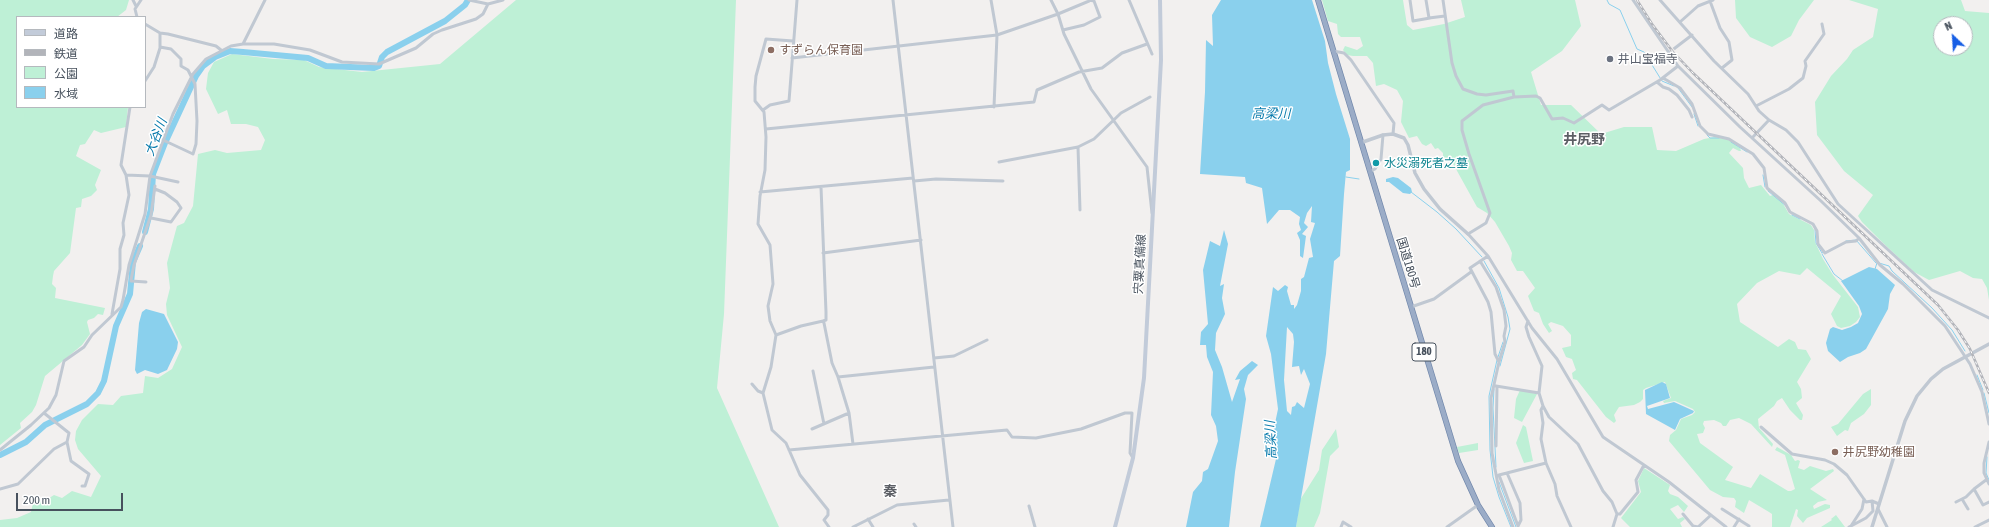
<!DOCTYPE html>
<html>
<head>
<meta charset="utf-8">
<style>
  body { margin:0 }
  #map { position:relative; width:1989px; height:527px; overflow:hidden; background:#f2f0ef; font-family:"Asap Condensed","Noto Sans JP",sans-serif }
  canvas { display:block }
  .legend { position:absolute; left:16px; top:16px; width:130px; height:92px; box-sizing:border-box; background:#fff; border:1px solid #b5b9be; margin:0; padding:5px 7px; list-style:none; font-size:12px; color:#47515d }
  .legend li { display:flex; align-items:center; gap:8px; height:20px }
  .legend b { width:20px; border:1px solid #b5b9be }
  .north { position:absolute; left:1933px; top:16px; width:40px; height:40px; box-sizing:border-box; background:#fff; border:1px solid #b5b9be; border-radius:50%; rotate:335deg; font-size:11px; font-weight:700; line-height:16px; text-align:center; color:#47515d }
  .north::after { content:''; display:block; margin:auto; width:14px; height:18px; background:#165ee5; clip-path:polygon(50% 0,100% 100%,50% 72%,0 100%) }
  .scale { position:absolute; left:16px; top:493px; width:107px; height:18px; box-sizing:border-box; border:2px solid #47515d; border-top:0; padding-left:5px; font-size:12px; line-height:14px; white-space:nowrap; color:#47515d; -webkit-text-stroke:3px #fff; paint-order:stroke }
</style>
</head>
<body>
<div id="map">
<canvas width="1989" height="527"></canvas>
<ul class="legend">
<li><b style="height:5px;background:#c2cbd9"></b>道路</li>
<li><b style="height:5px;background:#b2b4ba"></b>鉄道</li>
<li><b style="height:11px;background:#bef0d6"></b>公園</li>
<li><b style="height:11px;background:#8ad0ed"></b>水域</li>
</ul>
<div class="north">N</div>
<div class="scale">200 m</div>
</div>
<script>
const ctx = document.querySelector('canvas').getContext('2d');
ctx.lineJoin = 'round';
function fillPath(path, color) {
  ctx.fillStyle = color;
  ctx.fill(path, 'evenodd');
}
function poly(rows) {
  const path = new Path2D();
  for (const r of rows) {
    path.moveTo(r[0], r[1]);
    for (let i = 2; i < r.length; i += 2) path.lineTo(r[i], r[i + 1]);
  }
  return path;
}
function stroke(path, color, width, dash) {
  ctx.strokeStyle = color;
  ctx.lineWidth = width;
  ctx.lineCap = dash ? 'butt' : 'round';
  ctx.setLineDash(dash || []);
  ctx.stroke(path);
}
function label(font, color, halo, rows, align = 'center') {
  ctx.font = font + ' "Asap Condensed","Noto Sans JP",sans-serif';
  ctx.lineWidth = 3;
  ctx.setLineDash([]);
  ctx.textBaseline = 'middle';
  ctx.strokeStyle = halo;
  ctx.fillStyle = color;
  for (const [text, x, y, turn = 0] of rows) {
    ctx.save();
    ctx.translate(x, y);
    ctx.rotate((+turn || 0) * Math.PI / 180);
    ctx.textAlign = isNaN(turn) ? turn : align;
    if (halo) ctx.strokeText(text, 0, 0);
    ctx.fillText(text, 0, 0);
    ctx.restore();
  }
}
fillPath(poly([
  [0,0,129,0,126,10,117,17,17,17,17,107,128,107,126,127,101,133,94,130,85,144,80,145,76,156,101,170,95,185,97,190,91,196,82,199,81,207,76,208,70,253,54,271,53,276,52,284,56,288,55,298,105,308,103,315,98,314,94,318,88,320,87,322,90,334,82,345,45,376,36,405,32,412,20,423,21,428,0,445],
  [516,0,736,0,724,314,717,388,779,527,0,527,0,520,17,518,31,512,33,503,39,500,46,500,54,495,62,498,72,491,91,497,101,476,78,449,75,440,76,431,82,420,98,404,113,405,121,396,143,393,145,376,158,378,172,369,182,347,167,315,166,304,170,288,167,263,177,226,184,223,193,206,198,154,215,150,227,153,261,150,265,140,258,127,246,124,231,124,227,110,218,114,206,89,208,73,214,62,232,54,273,59,304,60,319,67,362,72,440,64],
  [1322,0,1403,0,1407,25,1413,30,1444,24,1465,17,1461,0,1575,0,1581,26,1562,51,1531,72,1541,105,1571,105,1601,134,1624,127,1652,127,1657,150,1676,151,1704,139,1715,137,1728,139,1740,148,1741,151,1739,151,1733,148,1729,153,1743,168,1744,178,1749,188,1761,185,1770,196,1773,195,1782,202,1789,214,1811,225,1814,230,1815,242,1823,259,1833,275,1858,307,1860,317,1856,322,1850,326,1841,328,1837,326,1831,314,1841,296,1807,268,1800,275,1779,271,1757,283,1737,304,1740,322,1778,347,1789,339,1795,342,1798,349,1806,350,1811,359,1797,382,1801,389,1802,398,1796,403,1803,415,1802,420,1800,420,1790,410,1782,398,1777,401,1774,406,1758,419,1759,428,1773,444,1772,447,1751,424,1739,418,1730,420,1726,426,1723,426,1721,423,1714,420,1704,421,1703,424,1705,428,1703,433,1697,434,1700,443,1733,467,1725,480,1751,488,1760,474,1788,491,1791,491,1795,489,1785,455,1775,450,1777,447,1791,455,1795,461,1798,460,1800,461,1798,468,1804,470,1810,466,1826,471,1833,469,1834,471,1810,489,1827,500,1818,502,1813,506,1814,509,1825,504,1830,505,1830,508,1807,518,1803,523,1797,516,1798,510,1796,509,1790,527,1772,527,1772,514,1769,512,1749,500,1744,513,1735,507,1736,501,1734,498,1723,497,1710,490,1669,441,1670,435,1676,430,1681,419,1692,415,1695,412,1693,409,1675,401,1664,403,1663,401,1671,398,1665,382,1646,388,1643,390,1643,399,1640,402,1634,405,1619,407,1614,415,1616,421,1614,423,1606,417,1577,380,1573,379,1572,373,1576,370,1572,359,1566,357,1562,348,1571,346,1571,335,1563,326,1551,322,1548,324,1552,331,1549,333,1543,324,1539,313,1534,311,1528,296,1535,288,1523,271,1517,271,1511,260,1512,253,1509,246,1495,222,1487,213,1477,207,1451,160,1443,157,1443,153,1438,148,1435,149,1431,143,1426,146,1422,144,1417,136,1409,138,1401,122,1403,101,1397,90,1384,84,1376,86,1373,63,1367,56,1353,56,1347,55,1343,50,1345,46,1357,50,1363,46,1360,37,1341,37,1338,34,1337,24,1328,21],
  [1735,0,1814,0,1799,20,1791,36,1772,47,1750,37,1736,18],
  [1849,0,1961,0,1965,11,1989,13,1989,300,1987,288,1982,279,1973,278,1960,271,1929,280,1914,272,1883,243,1862,222,1858,216,1873,195,1844,171,1817,135,1815,102,1831,76,1847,59,1853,50,1873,37,1878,9],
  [1941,24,1965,24,1965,48,1941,48],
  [1871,389,1871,405,1864,414,1851,423,1848,431,1845,430,1837,436,1831,427,1838,424,1863,394],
  [1520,390,1537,394,1522,422,1514,418,1516,399],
  [1523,425,1526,427,1533,461,1524,463,1516,443],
  [1336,429,1339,447,1330,456,1320,513,1314,527,1296,527,1300,500,1319,470,1322,450],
  [1478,443,1478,450,1459,453,1457,447],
  [1644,468,1670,485,1668,491,1670,494,1678,497,1688,506,1684,512,1678,505,1670,509,1678,519,1683,517,1685,519,1680,523,1682,527,1630,527,1621,518,1641,492,1638,481],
  [1836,515,1845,527,1821,527,1832,520,1831,519]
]), '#bef0d6');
fillPath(poly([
  [1221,0,1312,0,1325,41,1328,63,1336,94,1350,139,1350,170,1346,172,1344,194,1340,256,1334,261,1326,354,1296,527,1260,527,1276,459,1274,428,1278,409,1271,354,1266,336,1273,287,1278,291,1285,285,1288,287,1287,291,1291,305,1294,305,1294,309,1297,305,1301,291,1301,279,1304,277,1309,258,1313,257,1310,239,1315,223,1311,222,1312,206,1307,213,1304,223,1308,227,1302,234,1306,236,1303,258,1300,256,1300,240,1297,233,1301,230,1299,224,1300,217,1290,210,1279,210,1267,224,1262,188,1246,183,1245,177,1200,174,1205,92,1206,40,1213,46,1212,15],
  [1287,327,1293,334,1294,342,1292,367,1299,366,1301,375,1304,369,1310,384,1304,408,1297,402,1295,406,1292,407,1291,415,1287,411,1284,380],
  [1393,177,1398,178,1411,188,1412,192,1410,194,1403,193,1389,182,1386,182,1386,179],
  [1224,230,1228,244,1220,286,1224,284,1222,298,1225,314,1216,333,1215,350,1222,367,1232,402,1240,379,1235,380,1240,371,1252,361,1258,365,1248,375,1244,389,1246,399,1235,472,1229,527,1186,527,1193,492,1202,481,1203,472,1208,469,1218,441,1216,426,1211,415,1213,372,1207,357,1206,345,1200,345,1201,332,1208,324,1203,270,1210,241,1220,246],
  [1869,267,1877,269,1895,285,1890,294,1888,309,1866,349,1860,353,1848,357,1840,362,1828,351,1826,343,1830,329,1833,327,1842,330,1851,327,1858,323,1862,314,1859,306,1841,281],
  [146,309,164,314,178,342,177,349,167,370,158,374,145,370,137,374,135,370,139,323,142,312],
  [1662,382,1666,384,1670,398,1647,406,1648,409,1674,402,1694,411,1693,413,1680,419,1675,430,1646,414,1645,390]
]), '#8ad0ed');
stroke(poly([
  [1607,0,1609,4,1620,10,1637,49,1644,52,1662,81,1674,86],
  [1678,88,1692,107],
  [1694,114,1698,126],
  [1707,135,1710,138,1719,138],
  [1731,142,1747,152],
  [1763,175,1765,187],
  [1346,177,1359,179],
  [1768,191,1786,206],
  [1411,192,1437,212,1456,229,1482,257],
  [1792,215,1800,219],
  [1815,230,1816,243,1822,253,1824,252],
  [1846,241,1856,240,1876,263],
  [1822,254,1834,274,1843,281],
  [1484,261,1499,288,1508,317,1510,329,1500,366],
  [1879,263,1889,266,1892,271,1932,308,1952,330,1965,351],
  [1875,269,1877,263],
  [1498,357,1503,342],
  [1497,360,1489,396,1490,450,1493,477,1499,497,1511,527],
  [1977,375,1983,390],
  [1494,389,1493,408,1496,467],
  [1984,393,1989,413],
  [1987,457,1986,473,1989,480],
  [1499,482,1516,527]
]), '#8ad0ed', 1);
stroke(poly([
  [145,232,151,209,153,174,165,143,196,76,203,66,215,57,230,51,243,52,308,58,326,66,374,68,379,66,382,57,387,52,445,21,465,5,468,0],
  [0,455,26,442,45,425,87,404,98,393,104,381,116,326,130,294,133,262,140,246]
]), '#8ad0ed', 6);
stroke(poly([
  [1670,52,1675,48]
]), '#d0d0d2', 3, [3, 1.5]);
const trunk = poly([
  [1318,0,1458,461,1478,505,1492,527]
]);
stroke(trunk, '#7288ab', 6);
stroke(poly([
  [133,0,136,6],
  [469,0,488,4,503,0],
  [893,0,953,527],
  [991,0,997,35,994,107],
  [1051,0,1058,14,1064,34,1091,89,1147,167,1152,213],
  [1129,0,1152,54],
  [1410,0,1413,21,1430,18],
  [1426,0,1429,18,1445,16],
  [1443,0,1452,63,1456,76,1463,89,1477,94,1486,95,1513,91,1514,97,1483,105,1462,121,1462,130,1469,154,1490,213,1486,223,1468,234,1488,256,1532,328,1557,359,1603,437,1669,482,1726,527],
  [1633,0,1678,66,1740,127,1821,201,1859,238,1880,265,1903,284,1945,326,1970,364,1982,392,1989,424],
  [1660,0,1714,61,1748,94,1759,111,1769,120,1786,130,1798,142,1838,204,1932,290,1989,318],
  [1710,1,1720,28,1729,42,1732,60,1722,68],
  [1058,14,1089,1],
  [137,17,135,9,141,0],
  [1680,22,1698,6,1713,0],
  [145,24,160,33,168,34,216,46,221,50],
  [1063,30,1084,25,1100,17,1094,1,1089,0],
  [243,44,265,0],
  [160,47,171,49,181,59,181,66,188,70,195,84,197,121,196,144,193,154,163,140],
  [1675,48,1692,35],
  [1333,51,1344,53,1351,60,1394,123,1393,134],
  [792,58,997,35,1058,14],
  [1663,78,1680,88,1692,104,1700,126,1708,134,1729,139,1753,154,1764,168,1767,188,1785,203,1790,212,1813,224,1817,231,1818,244,1825,253,1846,242,1856,241,1859,238],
  [145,81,154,67,160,48,160,33],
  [1657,82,1663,87,1669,89,1677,95,1689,110,1692,117],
  [1514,97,1536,96,1540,98,1552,119,1563,118,1574,123,1602,105,1609,110,1660,80,1678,66],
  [1756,106,1789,89,1803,78,1806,66,1805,61,1824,34,1822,24],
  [763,110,770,105,789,101,797,0],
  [766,129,1034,102,1037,90,1079,72,1102,68,1122,53,1147,44],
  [1752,138,1769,120],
  [1078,147,1080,210],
  [999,162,1078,147,1094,139,1121,113,1150,97],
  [1371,171,1375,169,1381,159,1383,135],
  [126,175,150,176,178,182],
  [914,181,936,179,1003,181],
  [821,187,826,312,826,320,823,321,824,323,832,363,838,377,849,413,853,444],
  [760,192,913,178],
  [151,218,171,222,181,208,177,202,165,193,155,189],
  [823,253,921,240],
  [1488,256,1470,268,1488,302,1491,312,1495,354,1499,362,1491,398,1492,453,1499,490,1513,527],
  [1480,261,1496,287,1504,310,1506,326,1504,336,1505,342,1499,362],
  [131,280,134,265,151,215,155,186],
  [131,281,146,282],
  [1411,307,1434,299,1471,272],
  [112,314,120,269,120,249,124,235,123,223,129,195,126,175,121,165,130,107],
  [1528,321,1526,327,1529,337,1542,366,1539,393,1543,406,1549,417,1578,444,1603,491,1612,502,1617,514,1613,527],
  [776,335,770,321,768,306,773,284,770,245,758,224,760,196,765,170,766,137,764,112,755,101,755,87,756,76,766,39,793,41],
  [934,358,954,356,987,340],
  [813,371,824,424],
  [838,377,934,367],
  [752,384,758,391,763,393,772,430,786,443,800,475,828,510,828,515,824,520,829,527],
  [1496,386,1539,393],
  [763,393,771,367,776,335,801,326,823,321],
  [1543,406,1541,410,1543,423,1541,439,1546,463,1555,484,1557,496,1571,527],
  [1761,427,1792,454,1825,460,1834,464,1847,475,1866,502,1872,501,1879,504],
  [812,429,849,413],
  [67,442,71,461,89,474,85,486,82,486],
  [1989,442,1984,463,1984,473,1989,484],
  [1496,446,1497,387],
  [0,450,31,425,49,408,56,395,64,361,84,347,92,335,121,307,123,300,129,265,145,214,150,176,173,114,193,74,206,59,231,46,243,44,274,44,310,50,342,62,379,64,416,48,433,34,442,30,476,19,483,14,488,4],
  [789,450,1007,430,1012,437,1036,438,1081,429,1125,413,1132,413,1130,453,1133,458],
  [1507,473,1520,503,1521,520,1518,526],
  [1499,475,1518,526],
  [1499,475,1546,463],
  [0,489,18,484,54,449,67,442,69,433,44,413],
  [1974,489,1983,505,1989,502],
  [1962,499,1968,509],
  [1956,502,1966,497,1974,489,1986,480],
  [1029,506,1035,527],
  [1722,509,1749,526],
  [1878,509,1887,527],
  [1617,514,1620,514,1638,492,1636,480,1644,465],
  [1683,514,1693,526,1698,527],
  [868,519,873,527],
  [914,524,916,527],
  [1851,526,1862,509,1864,499],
  [853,527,897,505,949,500],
  [1341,527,1343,522,1351,527],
  [1447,527,1478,505],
  [1698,527,1711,515],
  [1734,527,1739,519],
  [1849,527,1866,518,1873,511,1872,501],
  [1975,527,1989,520]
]), '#c0c8d2', 3);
stroke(poly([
  [1363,142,1383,135,1393,134,1404,138,1408,145,1415,173,1424,189,1440,209,1468,234],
  [1872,527,1905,421,1917,396,1931,379,1943,369,1989,344]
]), '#c0c8d2', 3.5);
stroke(poly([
  [1115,527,1133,458,1144,378,1161,60,1160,0]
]), '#c2cbd9', 4);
stroke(trunk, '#9bacc7', 4.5);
const rail = poly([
  [1637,0,1652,24,1673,52,1693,73,1938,305,1958,330,1970,349,1989,393]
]);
stroke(rail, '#b2b4ba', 2.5);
stroke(rail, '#fff', 1, [3]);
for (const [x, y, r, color] of [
  [771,50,4,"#8d6e63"],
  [1610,59,4,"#6b7280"],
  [1376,163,4,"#0f9aa8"],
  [1835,452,4,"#8d6e63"]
]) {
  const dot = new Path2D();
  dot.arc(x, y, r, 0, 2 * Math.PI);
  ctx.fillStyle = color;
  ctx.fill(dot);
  stroke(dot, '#fff', 1.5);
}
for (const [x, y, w] of [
  [1424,352,24]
]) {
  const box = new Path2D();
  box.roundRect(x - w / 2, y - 9, w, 18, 3);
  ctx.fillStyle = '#fff';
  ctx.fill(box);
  stroke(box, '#47515d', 1);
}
label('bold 11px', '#47515d', null, [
  ["180",1424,352]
]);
label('12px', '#785e54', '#fff', [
  ["すずらん保育園",779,50],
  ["井尻野幼稚園",1843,452]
], 'left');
label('12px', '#5b616d', '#fff', [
  ["井山宝福寺",1618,59]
], 'left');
label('12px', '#0d838f', '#fff', [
  ["水災溺死者之墓",1384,163]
], 'left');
label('12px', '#47515d', '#fff', [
  ["国道180号",1408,263,73],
  ["宍粟真備線",1140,264,-87]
]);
label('italic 13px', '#0a7cad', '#fff', [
  ["高梁川",1271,114],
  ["大谷川",156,137,-69],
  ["高梁川",1271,440,-93]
]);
label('bold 14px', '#5c5f65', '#fff', [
  ["井尻野",1584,140],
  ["秦",890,492]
]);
</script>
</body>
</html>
